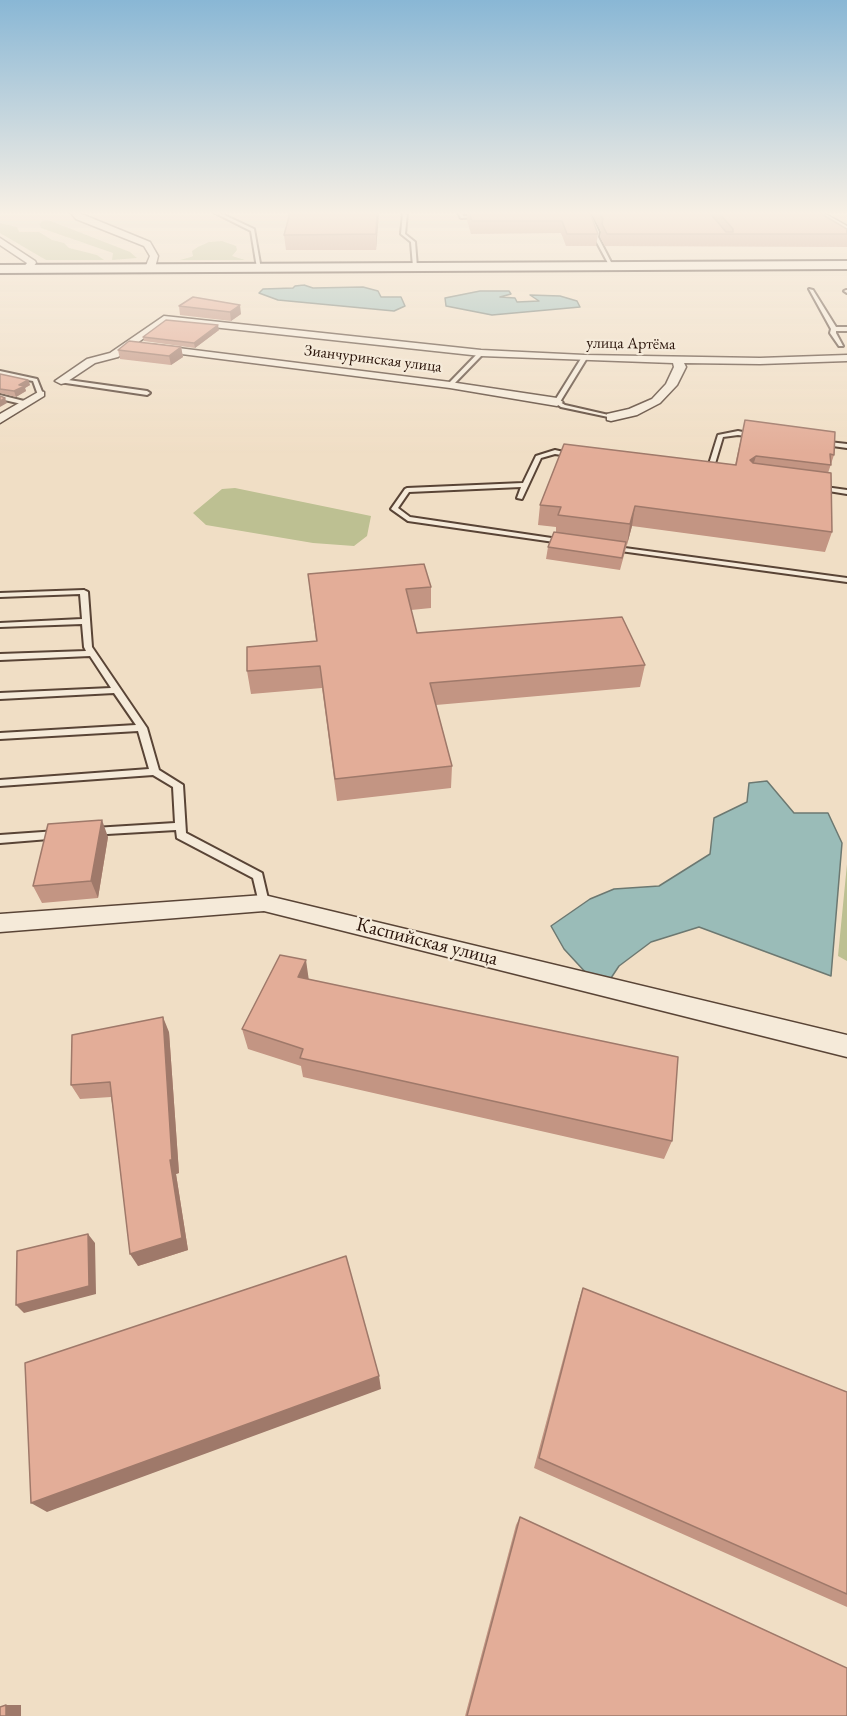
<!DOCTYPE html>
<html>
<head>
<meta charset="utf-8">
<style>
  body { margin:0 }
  canvas { display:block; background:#f0dec5 }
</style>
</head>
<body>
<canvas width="847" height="1716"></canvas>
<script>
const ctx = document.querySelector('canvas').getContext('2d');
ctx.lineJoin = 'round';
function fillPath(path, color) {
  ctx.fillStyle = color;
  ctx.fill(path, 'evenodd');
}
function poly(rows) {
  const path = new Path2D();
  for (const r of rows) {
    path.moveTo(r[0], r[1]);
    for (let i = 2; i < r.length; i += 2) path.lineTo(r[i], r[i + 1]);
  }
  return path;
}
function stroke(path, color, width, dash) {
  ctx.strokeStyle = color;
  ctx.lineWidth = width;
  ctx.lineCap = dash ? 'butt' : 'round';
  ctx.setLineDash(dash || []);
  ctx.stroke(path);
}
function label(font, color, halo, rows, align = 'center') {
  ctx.font = font + ' "EB Garamond",serif';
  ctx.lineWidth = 4.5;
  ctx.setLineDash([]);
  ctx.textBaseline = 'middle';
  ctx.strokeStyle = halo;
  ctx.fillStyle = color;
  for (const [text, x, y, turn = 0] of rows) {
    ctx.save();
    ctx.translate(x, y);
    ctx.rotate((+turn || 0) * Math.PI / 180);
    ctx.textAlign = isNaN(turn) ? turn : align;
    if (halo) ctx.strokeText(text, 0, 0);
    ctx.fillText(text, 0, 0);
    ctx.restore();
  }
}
fillPath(poly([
  [48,220,130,252,137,258,112,260,113,253,41,228,39,224,42,221],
  [0,223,17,227,19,232,39,232,52,240,64,243,69,248,97,255,104,260,46,260,0,233],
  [222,241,236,246,237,250,232,256,245,260,180,260,191,257,193,256,192,251,198,247,209,242],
  [235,488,371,516,367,536,354,546,313,543,206,525,193,513,222,489],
  [847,864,847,961,838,956]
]), '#bdc092');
const water = poly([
  [304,285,313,288,363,287,378,291,381,297,401,297,405,306,394,311,278,300,259,293,263,289,293,288,295,286,304,285],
  [480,291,509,291,511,294,500,297,515,298,517,302,539,301,530,295,560,296,577,301,580,307,492,315,446,306,445,298,480,291],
  [767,781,794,813,828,813,842,843,831,976,699,927,651,942,619,966,609,981,588,975,564,949,551,926,590,899,614,889,659,886,710,854,714,818,747,802,749,783,767,781]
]);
fillPath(water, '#9abcb8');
stroke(water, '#6c7871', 1.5);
const service = poly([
  [215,213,220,213,254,229,261,269,257,268,251,231,215,213],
  [403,213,407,213,405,234,415,242,417,267,415,268,413,267,411,242,401,234,403,213],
  [458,213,462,213,463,216,482,217,461,218,458,213],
  [586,213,590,213,599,232,598,237,613,266,609,265,594,237,595,232,586,213],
  [809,289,813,290,836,327,847,327,847,331,836,331,836,333,843,346,839,346,830,333,831,329,809,289],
  [846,290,847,290,847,293,844,291,846,290],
  [479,352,484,353,452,386,448,386,448,384,479,352],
  [582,357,587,358,560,402,565,405,613,416,613,418,561,407,554,402,582,357],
  [0,371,37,379,43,394,38,395,33,381,0,375,0,371],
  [61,379,147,391,150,393,147,395,59,382,59,380,61,379],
  [0,395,28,402,29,403,26,405,0,399,0,395],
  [738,431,757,435,754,437,738,435,723,437,714,467,701,468,701,466,709,464,718,435,738,431],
  [820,441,847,444,847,448,818,444,817,443,820,441],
  [555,450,577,455,574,457,555,454,541,458,522,499,517,498,521,487,409,492,398,508,410,517,565,540,568,540,568,544,408,521,391,509,405,489,407,488,523,483,536,456,555,450],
  [818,486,847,490,847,494,816,489,816,487,818,486],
  [610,546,847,578,847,582,613,550,610,550,610,546],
  [84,590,88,592,92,647,147,728,159,770,183,785,186,833,262,873,269,903,268,906,260,906,259,903,253,878,177,838,176,830,90,835,89,832,90,829,94,828,175,823,173,787,153,775,0,786,0,780,149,769,138,731,0,739,0,733,136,725,114,693,0,699,0,693,111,688,90,656,0,660,0,654,86,651,84,647,82,624,0,627,0,623,82,619,80,594,0,597,0,593,84,590],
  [57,831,62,835,61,838,0,843,0,835,57,831]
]);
const minor = poly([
  [71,213,79,213,150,242,158,256,155,268,150,271,145,268,150,256,144,246,76,219,71,213],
  [815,213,824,213,847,226,847,231,815,213],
  [0,238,35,261,36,263,30,271,24,271,22,269,27,263,0,245,0,238],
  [164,316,481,350,584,355,760,358,847,355,847,361,760,364,684,363,686,367,677,385,660,403,637,415,611,421,607,420,607,414,629,409,652,399,666,384,674,367,673,363,481,356,166,322,118,357,95,363,65,383,61,384,55,381,87,359,110,353,164,316],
  [154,345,450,382,557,398,563,402,557,406,450,388,150,350,150,346,154,345],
  [40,391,44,392,44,396,0,423,0,414,40,391],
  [264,895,847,1035,847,1057,264,911,0,932,0,914,264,895]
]);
const secondary = poly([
  [847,261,847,269,0,273,0,265,847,261]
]);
stroke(service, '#594436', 4);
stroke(minor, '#594436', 3);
stroke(secondary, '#271107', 4);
fillPath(service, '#f5ead9');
fillPath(minor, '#f5ead9');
fillPath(secondary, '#f5ead9');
fillPath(poly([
  [379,213,376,250,286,250,284,235],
  [466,213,590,213,598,234,596,246,566,246,561,233,471,234,467,220,467,214],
  [591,213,820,213,847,234,847,247,605,246,600,237,601,231],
  [193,297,241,314,231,321,180,315,179,306],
  [219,330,195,348,144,341,143,337],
  [181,347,183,357,171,365,120,359,118,350],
  [0,374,28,380,30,385,25,388,26,391,16,397,0,393],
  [745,420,834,455,828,473,832,532,825,552,632,526,620,570,546,559,548,547,556,532,556,527,538,525,540,505,735,465],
  [308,574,431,587,431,608,411,610,417,633,645,665,640,687,436,705,452,766,451,788,337,801,322,688,251,694,247,671,316,641],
  [108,837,98,898,42,903,33,886],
  [309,980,672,1141,664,1159,303,1077,301,1066,248,1049,242,1029],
  [169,1032,179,1173,176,1174,188,1250,138,1266,111,1097,80,1099,71,1085],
  [583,1288,847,1392,847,1607,534,1468,578,1303],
  [520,1517,847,1716,465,1716,516,1525]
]), '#c39583');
fillPath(poly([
  [377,213,379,213,376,250,376,234],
  [240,305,241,314,231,321,230,312],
  [218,325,219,330,195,348,194,343],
  [181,347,183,357,171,365,169,356],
  [28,380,30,385,25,388,26,391,16,397,14,391,19,385],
  [5,398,7,403,0,407,0,401],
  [756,456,750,476,750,460],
  [635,506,632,526,627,545,630,524],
  [102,820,108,837,98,898,91,881],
  [306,960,309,981,298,977],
  [163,1017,169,1032,179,1173,176,1174,188,1250,138,1266,130,1254,170,1160],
  [88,1234,95,1243,96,1294,24,1313,16,1305],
  [379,1376,381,1389,47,1512,31,1503],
  [6,1705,21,1705,21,1716,6,1716]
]), '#9f796a');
const building = poly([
  [290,213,377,213,376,234,284,235,290,213],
  [469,213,590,213,598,234,567,234,562,221,472,221,469,213],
  [599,213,710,213,726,232,733,232,733,229,719,213,820,213,847,229,847,234,607,234,602,224,603,219,599,213],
  [193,297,240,305,230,312,179,306,193,297],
  [166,320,218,325,194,343,143,337,166,320],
  [129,341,181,347,169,356,118,350,129,341],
  [0,374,28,380,19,385,25,386,14,391,0,389,0,374],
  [0,396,5,398,0,401,0,396],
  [745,420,835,432,834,455,830,454,831,465,756,456,750,460,753,463,831,473,832,532,635,506,630,524,558,515,561,507,540,505,564,444,736,465,745,420],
  [554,532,626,542,622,558,548,547,554,532],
  [424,564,431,587,406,589,417,633,622,617,645,665,430,683,452,766,335,779,320,666,247,671,247,647,317,641,308,574,424,564],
  [102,820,91,881,33,886,48,824,102,820],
  [280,955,306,960,298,977,678,1057,672,1141,300,1058,303,1049,242,1029,280,955],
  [163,1017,172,1160,170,1160,182,1238,130,1254,110,1082,71,1085,72,1035,163,1017],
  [88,1234,89,1286,16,1305,17,1251,88,1234],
  [346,1256,379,1376,31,1503,25,1363,346,1256],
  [583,1288,847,1392,847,1594,539,1458,583,1288],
  [520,1517,847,1668,847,1716,467,1716,520,1517],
  [6,1705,6,1716,0,1716,0,1707,6,1705]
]);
fillPath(building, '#e3ad98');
stroke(building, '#9f796a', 1.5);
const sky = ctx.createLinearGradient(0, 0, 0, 453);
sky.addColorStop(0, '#89b7d5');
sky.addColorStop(0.47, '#f8f0e5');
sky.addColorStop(1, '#f8f0e500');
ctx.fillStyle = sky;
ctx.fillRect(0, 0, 847, 453);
label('16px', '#271107', '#f5ead9', [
  ["улица Артёма",631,344,1],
  ["Зианчуринская улица",373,359,7]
]);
label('20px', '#271107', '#f5ead9', [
  ["Каспийская улица",427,942,14]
]);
</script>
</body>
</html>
